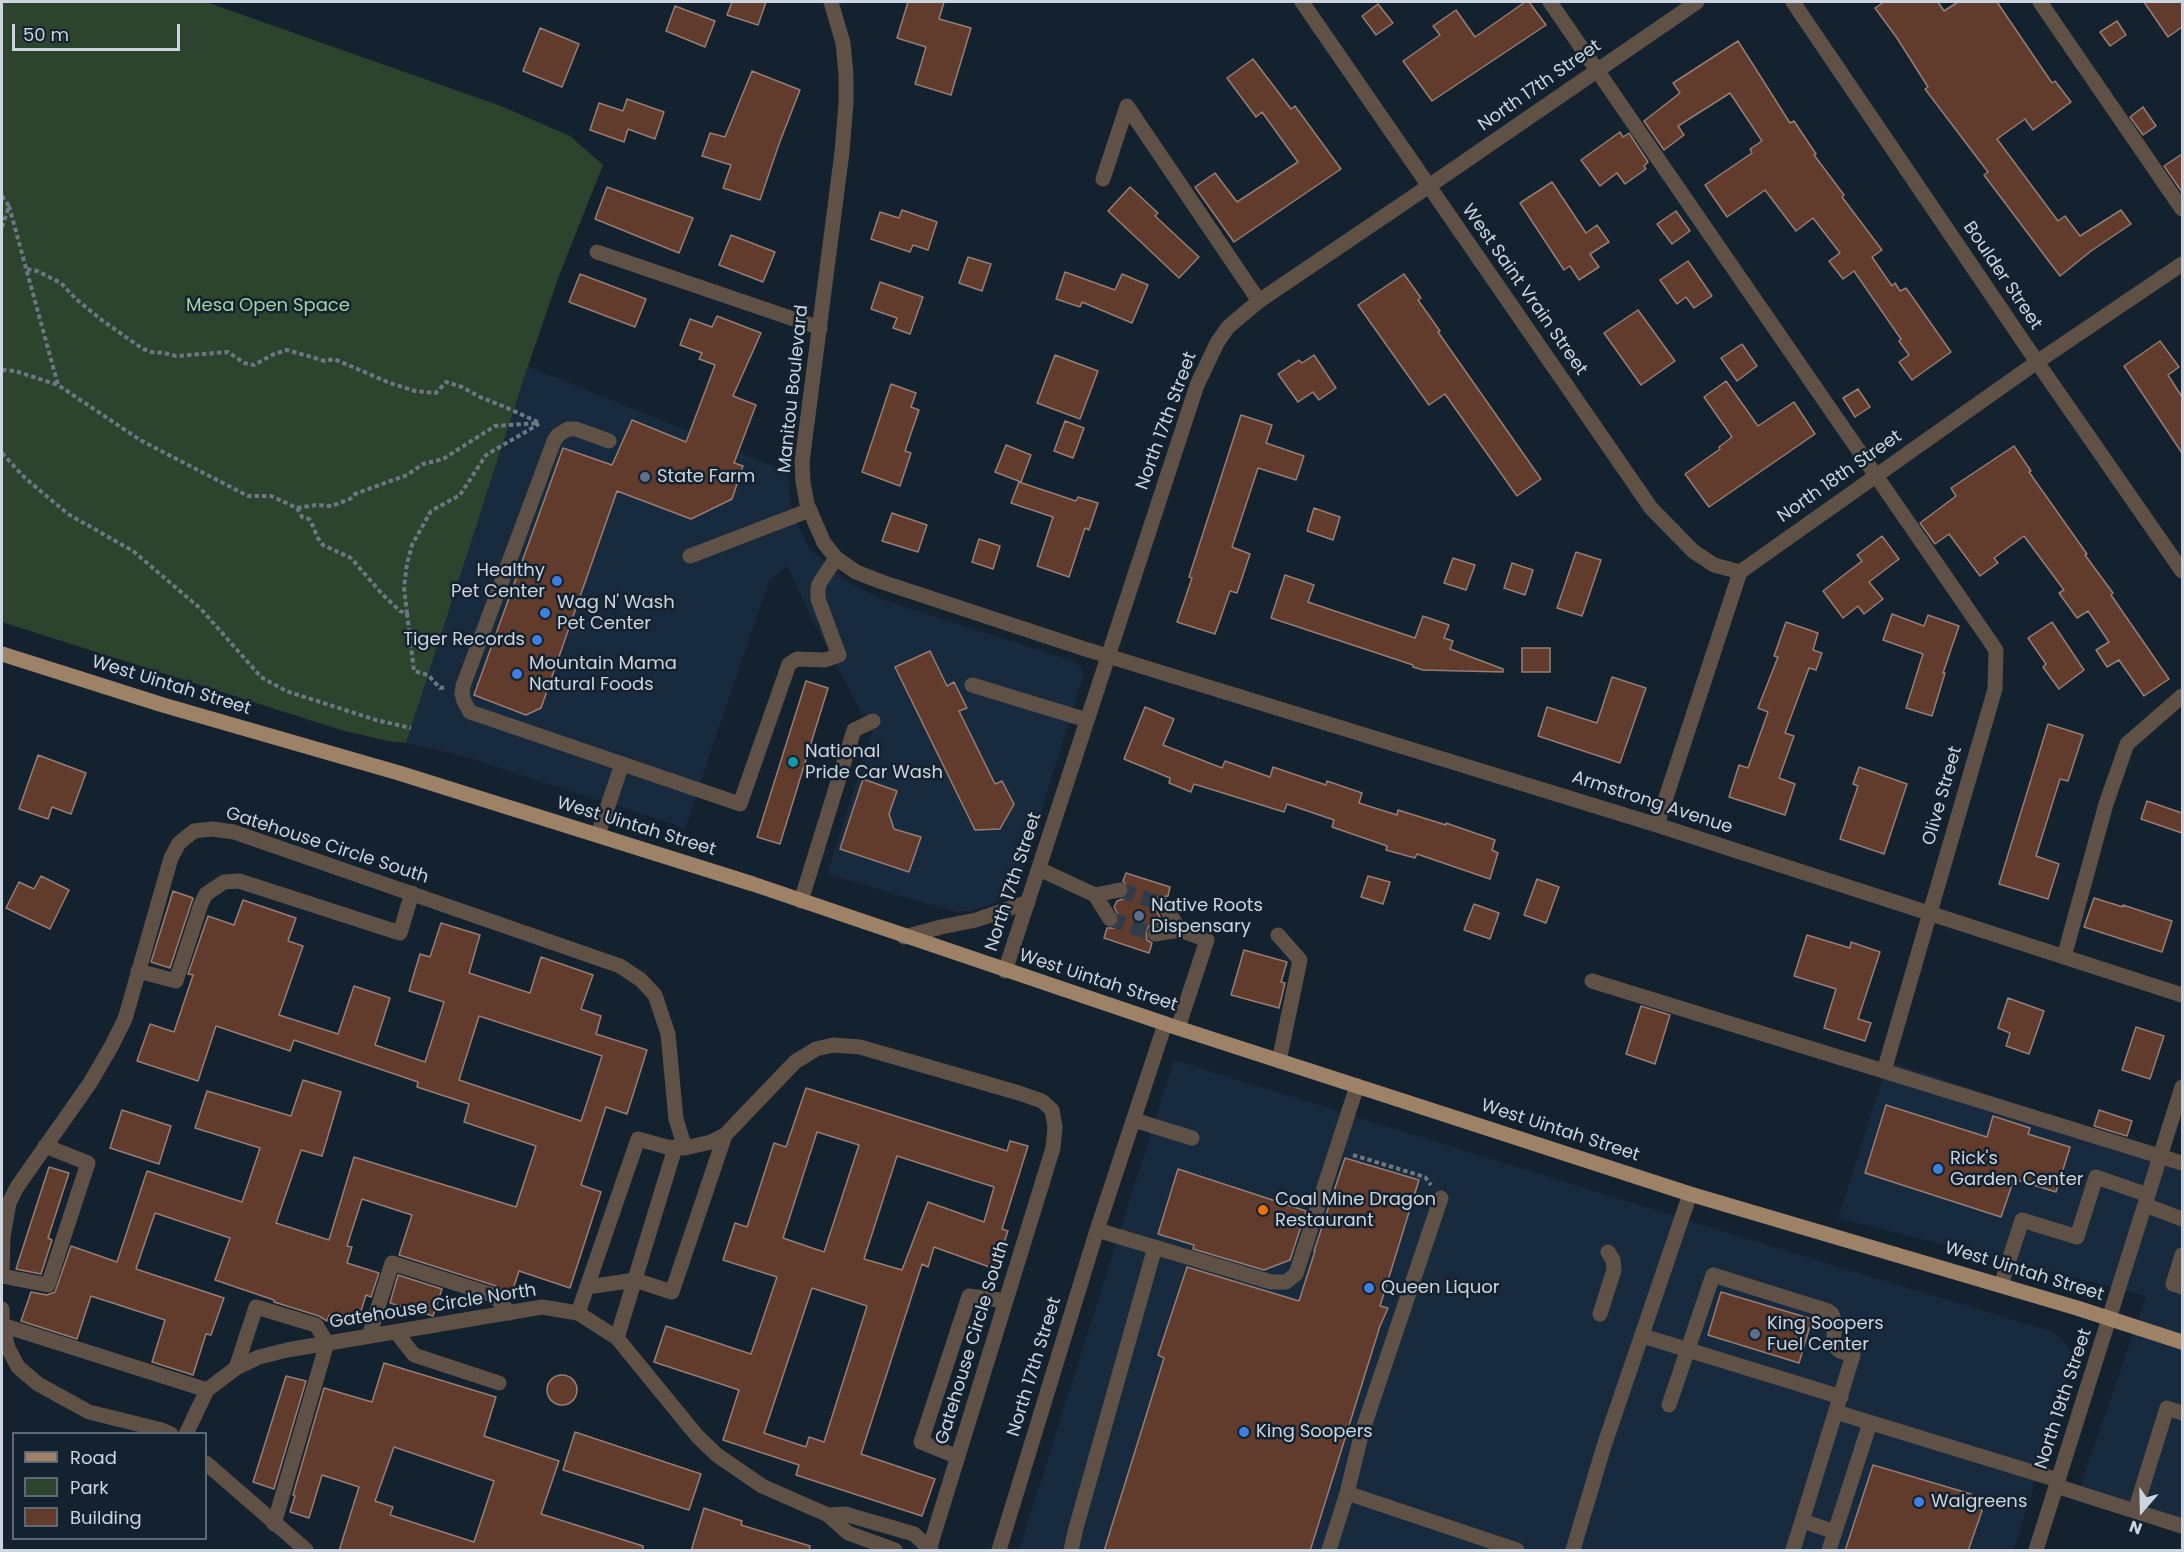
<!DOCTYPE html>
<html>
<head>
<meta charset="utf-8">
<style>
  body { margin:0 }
  #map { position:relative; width:2184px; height:1552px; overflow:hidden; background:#14212f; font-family:Poppins,sans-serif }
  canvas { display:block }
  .frame { position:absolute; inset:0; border:3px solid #ccd5df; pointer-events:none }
  .legend { position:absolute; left:12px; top:1432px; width:195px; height:108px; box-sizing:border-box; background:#14212f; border:2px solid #5e6975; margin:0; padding:8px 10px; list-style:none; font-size:18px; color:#ccd5df }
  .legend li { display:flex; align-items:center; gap:12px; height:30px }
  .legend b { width:30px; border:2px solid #5e6975 }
  .north { position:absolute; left:2112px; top:1480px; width:60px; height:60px; -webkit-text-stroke:4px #14212f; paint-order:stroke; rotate:200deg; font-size:16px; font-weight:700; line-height:24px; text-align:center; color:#ccd5df }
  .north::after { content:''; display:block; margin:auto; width:21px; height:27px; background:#ccd5df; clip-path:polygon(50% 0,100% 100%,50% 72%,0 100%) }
  .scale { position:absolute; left:12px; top:24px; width:168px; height:27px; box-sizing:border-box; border:3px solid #ccd5df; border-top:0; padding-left:8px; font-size:18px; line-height:21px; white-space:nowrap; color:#ccd5df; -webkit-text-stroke:4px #14212f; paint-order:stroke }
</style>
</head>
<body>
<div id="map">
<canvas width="2184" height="1552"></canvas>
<div class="frame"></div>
<ul class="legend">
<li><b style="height:8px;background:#9d8268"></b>Road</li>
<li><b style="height:16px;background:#2c442d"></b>Park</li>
<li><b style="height:16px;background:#613b2c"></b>Building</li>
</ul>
<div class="north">N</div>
<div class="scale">50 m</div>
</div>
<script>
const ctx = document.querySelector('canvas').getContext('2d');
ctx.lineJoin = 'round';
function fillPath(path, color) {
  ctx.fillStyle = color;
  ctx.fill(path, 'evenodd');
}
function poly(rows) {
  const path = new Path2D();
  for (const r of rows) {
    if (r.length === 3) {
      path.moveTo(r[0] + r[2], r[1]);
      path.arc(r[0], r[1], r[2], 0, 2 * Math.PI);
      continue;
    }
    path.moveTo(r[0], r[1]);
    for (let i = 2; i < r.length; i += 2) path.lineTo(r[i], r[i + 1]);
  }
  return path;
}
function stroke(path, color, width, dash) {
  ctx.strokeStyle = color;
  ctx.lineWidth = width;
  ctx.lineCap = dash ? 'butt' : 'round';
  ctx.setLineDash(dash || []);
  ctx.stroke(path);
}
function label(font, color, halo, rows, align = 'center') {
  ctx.font = font + ' Poppins,sans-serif';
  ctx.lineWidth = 5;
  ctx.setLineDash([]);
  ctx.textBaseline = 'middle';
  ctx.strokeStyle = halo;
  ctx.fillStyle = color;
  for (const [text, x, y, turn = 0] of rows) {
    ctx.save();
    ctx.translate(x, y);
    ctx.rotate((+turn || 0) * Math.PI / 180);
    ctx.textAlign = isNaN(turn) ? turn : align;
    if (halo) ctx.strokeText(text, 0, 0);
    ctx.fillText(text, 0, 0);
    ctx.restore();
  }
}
fillPath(poly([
  [528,366,788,472,790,502,799,528,809,548,849,583,881,599,1076,662,1082,669,1083,677,1020,880,1007,896,991,905,972,911,956,912,827,874,872,733,813,621,787,566,769,581,685,828,466,757,406,743],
  [1174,1060,1819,1261,2054,1332,2068,1346,2074,1357,2014,1550,1019,1550],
  [1888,1061,2182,1159,2182,1521,2079,1490,2146,1296,1838,1218]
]), '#182b3e');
fillPath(poly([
  [2,2,206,2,501,106,570,136,603,165,560,273,528,366,406,743,388,741,341,730,2,622]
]), '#2c442d');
const building = poly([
  [732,2,766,2,758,25,727,15,732,2],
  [908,2,944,2,939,19,971,28,951,95,915,84,926,47,897,38,908,2],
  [1525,2,1529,2,1546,25,1432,101,1403,61,1440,35,1433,26,1456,10,1475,37,1525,2],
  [1884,2,1938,2,1944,11,1958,2,1997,2,2052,83,2055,81,2071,102,2033,130,2025,119,1997,139,2058,221,2065,216,2080,236,2121,210,2131,224,2091,251,2060,276,1984,175,1988,172,1925,89,1928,87,1897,38,1875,8,1884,2],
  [2144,2,2182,2,2182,27,2168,37,2144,2],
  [1378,4,1393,23,1376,35,1362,16,1378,4],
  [675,6,715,21,705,47,666,31,675,6],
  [2117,21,2126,35,2110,46,2100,32,2117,21],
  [540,28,579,44,562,87,523,71,540,28],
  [1738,41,1790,123,1794,121,1816,154,1814,155,1844,195,1842,197,1882,250,1872,257,1892,286,1895,283,1900,291,1906,288,1951,352,1912,380,1899,362,1909,355,1899,341,1901,339,1854,271,1843,279,1829,261,1840,253,1813,218,1796,231,1765,190,1727,217,1705,185,1752,153,1750,149,1762,141,1730,93,1678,126,1684,135,1664,150,1644,121,1680,93,1673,83,1738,41],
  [1253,59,1291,109,1295,106,1341,169,1234,242,1195,187,1215,173,1237,202,1298,162,1262,112,1256,117,1227,78,1253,59],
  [752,71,800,90,779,144,760,200,723,188,731,165,702,156,710,133,725,137,752,71],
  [627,99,664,112,655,139,628,129,624,142,590,130,599,103,623,111,627,99],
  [2143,107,2156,126,2143,135,2130,117,2143,107],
  [1620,132,1623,137,1629,133,1648,162,1644,166,1646,169,1625,184,1617,173,1600,186,1581,160,1620,132],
  [2182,154,2182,192,2164,166,2182,154],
  [1552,182,1586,233,1597,225,1609,242,1590,254,1599,267,1579,280,1570,266,1564,270,1520,203,1552,182],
  [607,187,693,218,679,253,595,219,607,187],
  [1130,187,1158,213,1155,216,1199,257,1179,278,1108,211,1130,187],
  [902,210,937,222,928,250,913,245,910,252,871,239,880,212,899,218,902,210],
  [1676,211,1690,231,1672,244,1657,224,1676,211],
  [731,235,775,252,763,282,719,265,731,235],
  [968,257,991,264,982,291,959,283,968,257],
  [1688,261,1712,296,1694,308,1686,297,1677,304,1660,280,1688,261],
  [1065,272,1115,290,1122,274,1148,285,1132,323,1082,302,1080,307,1056,299,1065,272],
  [580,274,646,299,635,327,569,302,580,274],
  [1404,274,1421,298,1418,300,1440,331,1438,332,1541,479,1517,496,1445,394,1429,405,1358,305,1404,274],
  [880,282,923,297,910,334,893,328,897,318,871,309,880,282],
  [1638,310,1675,361,1641,385,1604,333,1638,310],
  [717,316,761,333,733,396,756,405,734,463,743,466,732,499,691,519,617,491,541,708,526,715,474,695,563,448,612,465,632,420,686,442,715,365,699,359,702,353,680,345,690,319,712,327,717,316],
  [2160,341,2179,367,2168,375,2182,397,2182,453,2124,366,2160,341],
  [1742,344,1757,366,1737,381,1721,358,1742,344],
  [1055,355,1098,371,1080,419,1037,403,1055,355],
  [1314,355,1336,388,1319,400,1313,392,1298,402,1278,374,1299,360,1302,363,1314,355],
  [1726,381,1758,426,1794,402,1815,434,1709,507,1685,474,1720,449,1719,447,1732,437,1704,397,1726,381],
  [891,384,916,393,911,407,919,410,905,451,911,453,900,486,862,472,891,384],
  [1858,389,1870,407,1855,417,1843,398,1858,389],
  [1241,415,1272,425,1266,443,1304,456,1296,480,1258,468,1232,547,1250,554,1237,593,1230,591,1215,634,1177,622,1192,578,1189,577,1241,415],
  [1065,421,1084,428,1073,458,1054,451,1065,421],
  [1006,445,1031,455,1021,482,995,472,1006,445],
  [2014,446,2031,471,2029,472,2087,554,2085,555,2113,593,2111,595,2169,679,2144,696,2119,660,2107,667,2096,650,2109,642,2088,611,2077,618,2059,593,2064,590,2024,536,1994,558,1998,563,1980,576,1949,534,1935,544,1920,523,1956,496,1951,488,2014,446],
  [1019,482,1076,501,1078,497,1098,503,1089,530,1085,528,1069,577,1037,566,1053,517,1011,503,1019,482],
  [1314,508,1340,517,1333,540,1307,531,1314,508],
  [892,513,927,525,918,552,882,541,892,513],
  [1882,536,1899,559,1869,582,1883,599,1864,614,1858,606,1843,618,1823,591,1862,561,1857,555,1882,536],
  [979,539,1000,546,993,569,972,562,979,539],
  [1576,552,1601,560,1582,616,1557,608,1576,552],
  [1453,558,1475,565,1466,590,1444,583,1453,558],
  [1512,563,1533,570,1525,595,1504,588,1512,563],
  [1285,575,1314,585,1308,602,1415,638,1423,616,1449,625,1444,638,1453,641,1450,649,1503,669,1503,672,1423,670,1413,667,1413,665,1271,618,1285,575],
  [1892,614,1924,626,1928,615,1959,626,1943,673,1945,673,1932,716,1906,708,1923,654,1883,640,1892,614],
  [1786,622,1818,633,1813,650,1822,653,1816,670,1809,668,1785,733,1794,736,1779,778,1795,784,1785,815,1729,797,1739,765,1748,768,1768,712,1758,708,1778,657,1774,656,1786,622],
  [2052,622,2084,670,2059,689,2043,667,2046,664,2028,638,2052,622],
  [1522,648,1550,648,1550,672,1522,672,1522,648],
  [930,651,947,686,954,682,967,708,959,711,995,784,1002,781,1014,804,1000,829,975,830,895,667,930,651],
  [1612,677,1646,688,1620,763,1538,736,1547,707,1597,723,1612,677],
  [806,681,828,688,780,844,757,837,806,681],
  [1145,707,1174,719,1163,745,1222,768,1225,761,1270,777,1273,767,1326,785,1327,781,1362,793,1359,803,1397,815,1398,810,1446,825,1446,823,1495,840,1492,850,1498,853,1490,879,1417,854,1415,858,1386,850,1387,846,1332,827,1334,820,1287,804,1284,812,1194,784,1191,792,1169,783,1170,778,1124,759,1145,707],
  [2048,724,2083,735,2068,781,2060,779,2036,856,2059,864,2048,899,1999,884,2048,724],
  [38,755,86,773,71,814,52,807,48,819,19,809,38,755],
  [1859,767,1907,784,1884,854,1840,839,1858,786,1853,784,1859,767],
  [863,779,897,791,889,814,894,829,921,837,909,872,840,849,863,779],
  [2147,801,2182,813,2182,833,2141,819,2147,801],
  [1126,873,1170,887,1168,896,1159,897,1155,901,1156,910,1160,917,1158,924,1149,926,1146,931,1147,940,1152,943,1149,953,1104,938,1107,928,1115,928,1119,923,1120,918,1114,907,1117,901,1126,898,1129,894,1129,888,1123,881,1126,873],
  [41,876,69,890,50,929,6,908,19,882,34,889,41,876],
  [1368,876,1390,882,1383,904,1361,897,1368,876],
  [1537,879,1559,887,1546,923,1524,915,1537,879],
  [173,891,193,898,170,968,151,962,173,891],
  [2094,898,2123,907,2123,905,2172,921,2162,952,2084,927,2094,898],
  [243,900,296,918,288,941,303,946,279,1015,338,1034,354,986,390,998,375,1045,425,1062,444,1002,409,991,420,954,430,957,441,923,480,935,469,973,530,993,541,957,593,975,581,1009,601,1016,596,1034,647,1050,627,1114,606,1107,581,1185,601,1192,570,1288,519,1271,511,1295,504,1293,496,1286,399,1255,412,1215,362,1199,347,1246,352,1247,347,1263,379,1273,371,1297,366,1295,357,1324,329,1315,327,1321,319,1316,274,1302,274,1300,215,1280,230,1238,155,1213,136,1269,224,1298,211,1335,206,1334,193,1375,152,1362,165,1320,91,1296,77,1339,21,1321,31,1292,47,1295,55,1292,71,1246,117,1262,147,1171,242,1202,260,1148,195,1128,207,1091,291,1116,303,1080,341,1092,322,1156,301,1150,276,1223,329,1240,354,1157,516,1207,536,1146,464,1122,469,1104,417,1087,418,1082,294,1040,290,1051,216,1026,198,1081,137,1061,150,1024,174,1032,193,975,188,974,208,916,234,925,243,900],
  [479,1016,602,1056,581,1121,459,1080,479,1016],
  [1474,904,1499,913,1490,939,1464,930,1474,904],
  [1807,935,1850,948,1851,942,1880,952,1858,1019,1871,1023,1865,1041,1824,1028,1836,989,1794,976,1807,935],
  [1244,950,1287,962,1281,982,1285,983,1279,1008,1231,995,1244,950],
  [2008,998,2044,1011,2029,1054,2006,1046,2010,1033,1998,1028,2008,998],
  [1641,1006,1670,1015,1655,1064,1626,1054,1641,1006],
  [2136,1027,2164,1036,2150,1079,2122,1070,2136,1027],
  [806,1088,1007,1151,1010,1141,1028,1146,1002,1229,1008,1231,995,1269,934,1247,928,1267,922,1264,861,1454,935,1479,922,1516,796,1475,799,1465,723,1440,739,1390,654,1362,666,1326,751,1354,777,1277,723,1260,735,1223,747,1227,774,1143,786,1147,806,1088],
  [817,1132,859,1145,824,1252,783,1238,817,1132],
  [897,1156,994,1187,984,1222,928,1202,902,1270,864,1259,897,1156],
  [812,1288,867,1306,824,1442,809,1437,806,1447,764,1433,812,1288],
  [1886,1105,1987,1137,1993,1116,2030,1128,2028,1134,2070,1147,2056,1192,2014,1179,2001,1217,1865,1173,1886,1105],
  [122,1110,171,1126,159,1164,110,1148,122,1110],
  [2099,1110,2132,1121,2127,1136,2094,1126,2099,1110],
  [1345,1158,1419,1180,1380,1306,1388,1308,1380,1326,1310,1551,1104,1551,1164,1358,1158,1355,1187,1267,1299,1301,1315,1251,1314,1251,1345,1158],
  [49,1167,69,1173,48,1238,52,1240,41,1274,16,1269,49,1167],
  [1178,1169,1306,1211,1290,1260,1264,1270,1193,1249,1194,1245,1158,1234,1178,1169],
  [398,1275,442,1289,433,1316,390,1303,398,1275],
  [1721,1292,1812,1319,1799,1363,1708,1335,1721,1292],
  [384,1363,496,1397,484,1436,559,1461,541,1514,643,1546,643,1551,339,1551,359,1487,322,1475,309,1518,290,1512,295,1496,293,1495,324,1388,372,1402,384,1363],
  [394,1447,494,1481,474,1542,390,1515,393,1507,375,1501,394,1447],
  [562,1390,15],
  [286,1376,306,1381,274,1489,253,1482,286,1376],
  [575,1432,701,1474,689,1510,563,1470,575,1432],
  [1873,1465,1971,1494,1982,1511,1968,1551,1845,1551,1873,1465],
  [704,1508,742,1521,741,1525,810,1546,809,1551,691,1551,704,1508]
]);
fillPath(building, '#613b2c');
stroke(building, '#967e75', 1.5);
stroke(poly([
  [1120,890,1164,905],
  [1110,919,1155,934]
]), '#303c49', 15, [15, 8]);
stroke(poly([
  [2,196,9,206,2,227],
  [9,206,58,385,140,440,248,496,271,496,297,508,302,517,309,519,314,528,317,537,323,545,351,558,382,594,400,611,407,614,414,671,428,675,440,688,445,687],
  [27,269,37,271,61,283,76,299,103,321,143,349,152,352,164,353,176,356,228,352,244,363,254,365,274,354,287,350,325,361,334,359,390,383,415,391,436,393,446,382,462,387,480,397,505,407,540,423],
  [2,370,15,371,58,385],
  [2,453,25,478,68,514,133,551,201,609,261,677,286,691,376,720,411,728],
  [297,508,316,505,332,506,350,499,355,494,407,475,423,464,443,459,495,426,539,423],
  [407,614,404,587,407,564,412,545,431,511,460,495,486,455,539,424],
  [1353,1155,1425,1177,1431,1185]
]), '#6b7783', 4, [4.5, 3]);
stroke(poly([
  [831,2,843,43,846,74,846,103,842,152,802,462,803,482,807,504,824,543,836,558,856,572,882,582,1085,649,1657,825,2182,995],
  [1302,2,1651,508,1693,551,1714,565,1740,572],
  [1550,2,1996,650,1995,689,1884,1071],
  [1793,2,2037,362,2182,571],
  [2040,2,2182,209],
  [1103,179,1127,106,1259,301],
  [597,252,820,328],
  [609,441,576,429,568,429,558,435,554,441,463,686,462,694,464,701,470,712,740,804,789,664,797,659,825,660,839,655,818,599,818,590,819,584,836,558],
  [690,556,810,510],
  [972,685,1087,720],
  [1657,825,1740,572,2037,362,2182,264],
  [598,835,622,764],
  [1039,869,1095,895,1110,919],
  [1095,895,1120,890],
  [801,901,854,730,873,721],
  [1164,905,1180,930],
  [1155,934,1180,930,1207,940,1178,1028],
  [1278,935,1300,960,1279,1061],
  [904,937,941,927,976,920,1028,902],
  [2064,957,2106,804,2127,744,2182,696],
  [138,971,176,981,201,904,206,894,224,882,239,881,400,933,412,893],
  [1005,971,1197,385,1217,343,1228,327,1259,301,1429,186,1697,2],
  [1592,981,2182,1163],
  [1134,1120,1192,1138],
  [2145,1205,2182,1219],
  [1097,1230,1271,1282,1286,1282,1296,1274,1357,1086],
  [2182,1255,2173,1284,2182,1287],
  [2,1274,3,1237,9,1203,17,1187,90,1083,111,1047,125,1019,171,858,179,843,194,831,212,829,234,832,620,966,641,980,655,995,668,1034,676,1119,685,1148,711,1142,725,1135,795,1062,816,1049,833,1045,860,1047,1019,1093,1042,1101,1052,1110,1055,1127,1053,1148,929,1550],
  [2,1276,48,1285,88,1163,45,1146],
  [2001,1285,2022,1220,2077,1237,2096,1177,2148,1195],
  [587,1287,635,1280,672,1292,725,1135],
  [2,1309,2,1325,8,1348,18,1367,38,1384,89,1412,162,1430,171,1434],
  [578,1313,638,1139,667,1147,685,1148],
  [1600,1314,1614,1270,1613,1260,1608,1252],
  [2,1325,207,1390],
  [396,1332,414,1355,499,1383],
  [369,1336,392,1263,493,1295,510,1313],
  [1643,1336,1841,1397],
  [617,1338,675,1148],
  [236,1368,256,1307,316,1325,327,1343,274,1524],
  [1669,1405,1713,1275,1828,1311,1832,1314,1835,1324,1833,1345,1840,1351,1853,1355,1793,1550],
  [1836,1412,2058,1480],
  [186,1434,207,1390,236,1368,259,1357,287,1350,542,1307,578,1313,617,1338,698,1437,717,1455,762,1486,828,1515,848,1533,895,1550],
  [958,1457,921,1442,969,1296,1006,1301],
  [206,1463,306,1550],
  [2056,1486,2182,1526],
  [1347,1493,1517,1550],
  [2135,1511,2167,1408,2182,1413],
  [828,1515,845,1514,914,1534,931,1550],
  [1803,1521,1835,1532],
  [999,1550,1097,1230,1165,1024],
  [1071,1550,1076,1528,1155,1247],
  [1329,1550,1347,1493,1362,1432,1441,1198],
  [1573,1550,1604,1446,1690,1194],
  [1829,1550,1870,1423],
  [2036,1550,2182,1087]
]), '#5f5145', 15);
stroke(poly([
  [2,654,163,705,399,773,753,884,1178,1028,1690,1194,2077,1308,2182,1342]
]), '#9d8268', 15);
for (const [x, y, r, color] of [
  [645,477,6,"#5c6f8a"],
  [557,581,6,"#3f7fe0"],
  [545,613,6,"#3f7fe0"],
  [537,640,6,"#3f7fe0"],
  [517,674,6,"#3f7fe0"],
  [793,762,6,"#0f9aa8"],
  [1139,916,6,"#5c6f8a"],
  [1938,1169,6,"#3f7fe0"],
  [1263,1210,6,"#e8710a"],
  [1369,1288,6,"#3f7fe0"],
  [1755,1334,6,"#5c6f8a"],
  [1244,1432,6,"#3f7fe0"],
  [1919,1502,6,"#3f7fe0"]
]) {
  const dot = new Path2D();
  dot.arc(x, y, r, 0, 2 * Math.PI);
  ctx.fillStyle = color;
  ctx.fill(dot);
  stroke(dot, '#14212f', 2);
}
label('18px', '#ccd5df', '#14212f', [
  ["North 17th Street",1540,86,-35],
  ["Boulder Street",2002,276,56],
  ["West Saint Vrain Street",1524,290,55],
  ["Manitou Boulevard",794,389,-84],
  ["North 17th Street",1167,421,-70],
  ["North 18th Street",1840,477,-35],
  ["West Uintah Street",171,686,17],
  ["Olive Street",1943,796,-74],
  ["Armstrong Avenue",1652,803,18],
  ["West Uintah Street",636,827,17],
  ["Gatehouse Circle South",327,846,18],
  ["North 17th Street",1014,882,-72],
  ["West Uintah Street",1098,981,18],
  ["West Uintah Street",1560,1131,18],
  ["West Uintah Street",2024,1272,17],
  ["Gatehouse Circle North",433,1307,-9],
  ["Gatehouse Circle South",973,1343,-73],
  ["North 17th Street",1035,1367,-73],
  ["North 19th Street",2064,1399,-72]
]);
label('18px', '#a0d5a2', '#14212f', [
  ["Mesa Open Space",268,306]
]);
label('18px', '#ccd5df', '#14212f', [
  ["State Farm",657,477],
  ["Healthy",545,571,"right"],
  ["Pet Center",545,592,"right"],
  ["Wag N' Wash",557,603],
  ["Pet Center",557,624],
  ["Tiger Records",525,640,"right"],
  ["Mountain Mama",529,664],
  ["Natural Foods",529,685],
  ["National",805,752],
  ["Pride Car Wash",805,773],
  ["Native Roots",1151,906],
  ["Dispensary",1151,927],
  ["Rick's",1950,1159],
  ["Garden Center",1950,1180],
  ["Coal Mine Dragon",1275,1200],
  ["Restaurant",1275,1221],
  ["Queen Liquor",1381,1288],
  ["King Soopers",1767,1324],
  ["Fuel Center",1767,1345],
  ["King Soopers",1256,1432],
  ["Walgreens",1931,1502]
], 'left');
</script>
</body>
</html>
